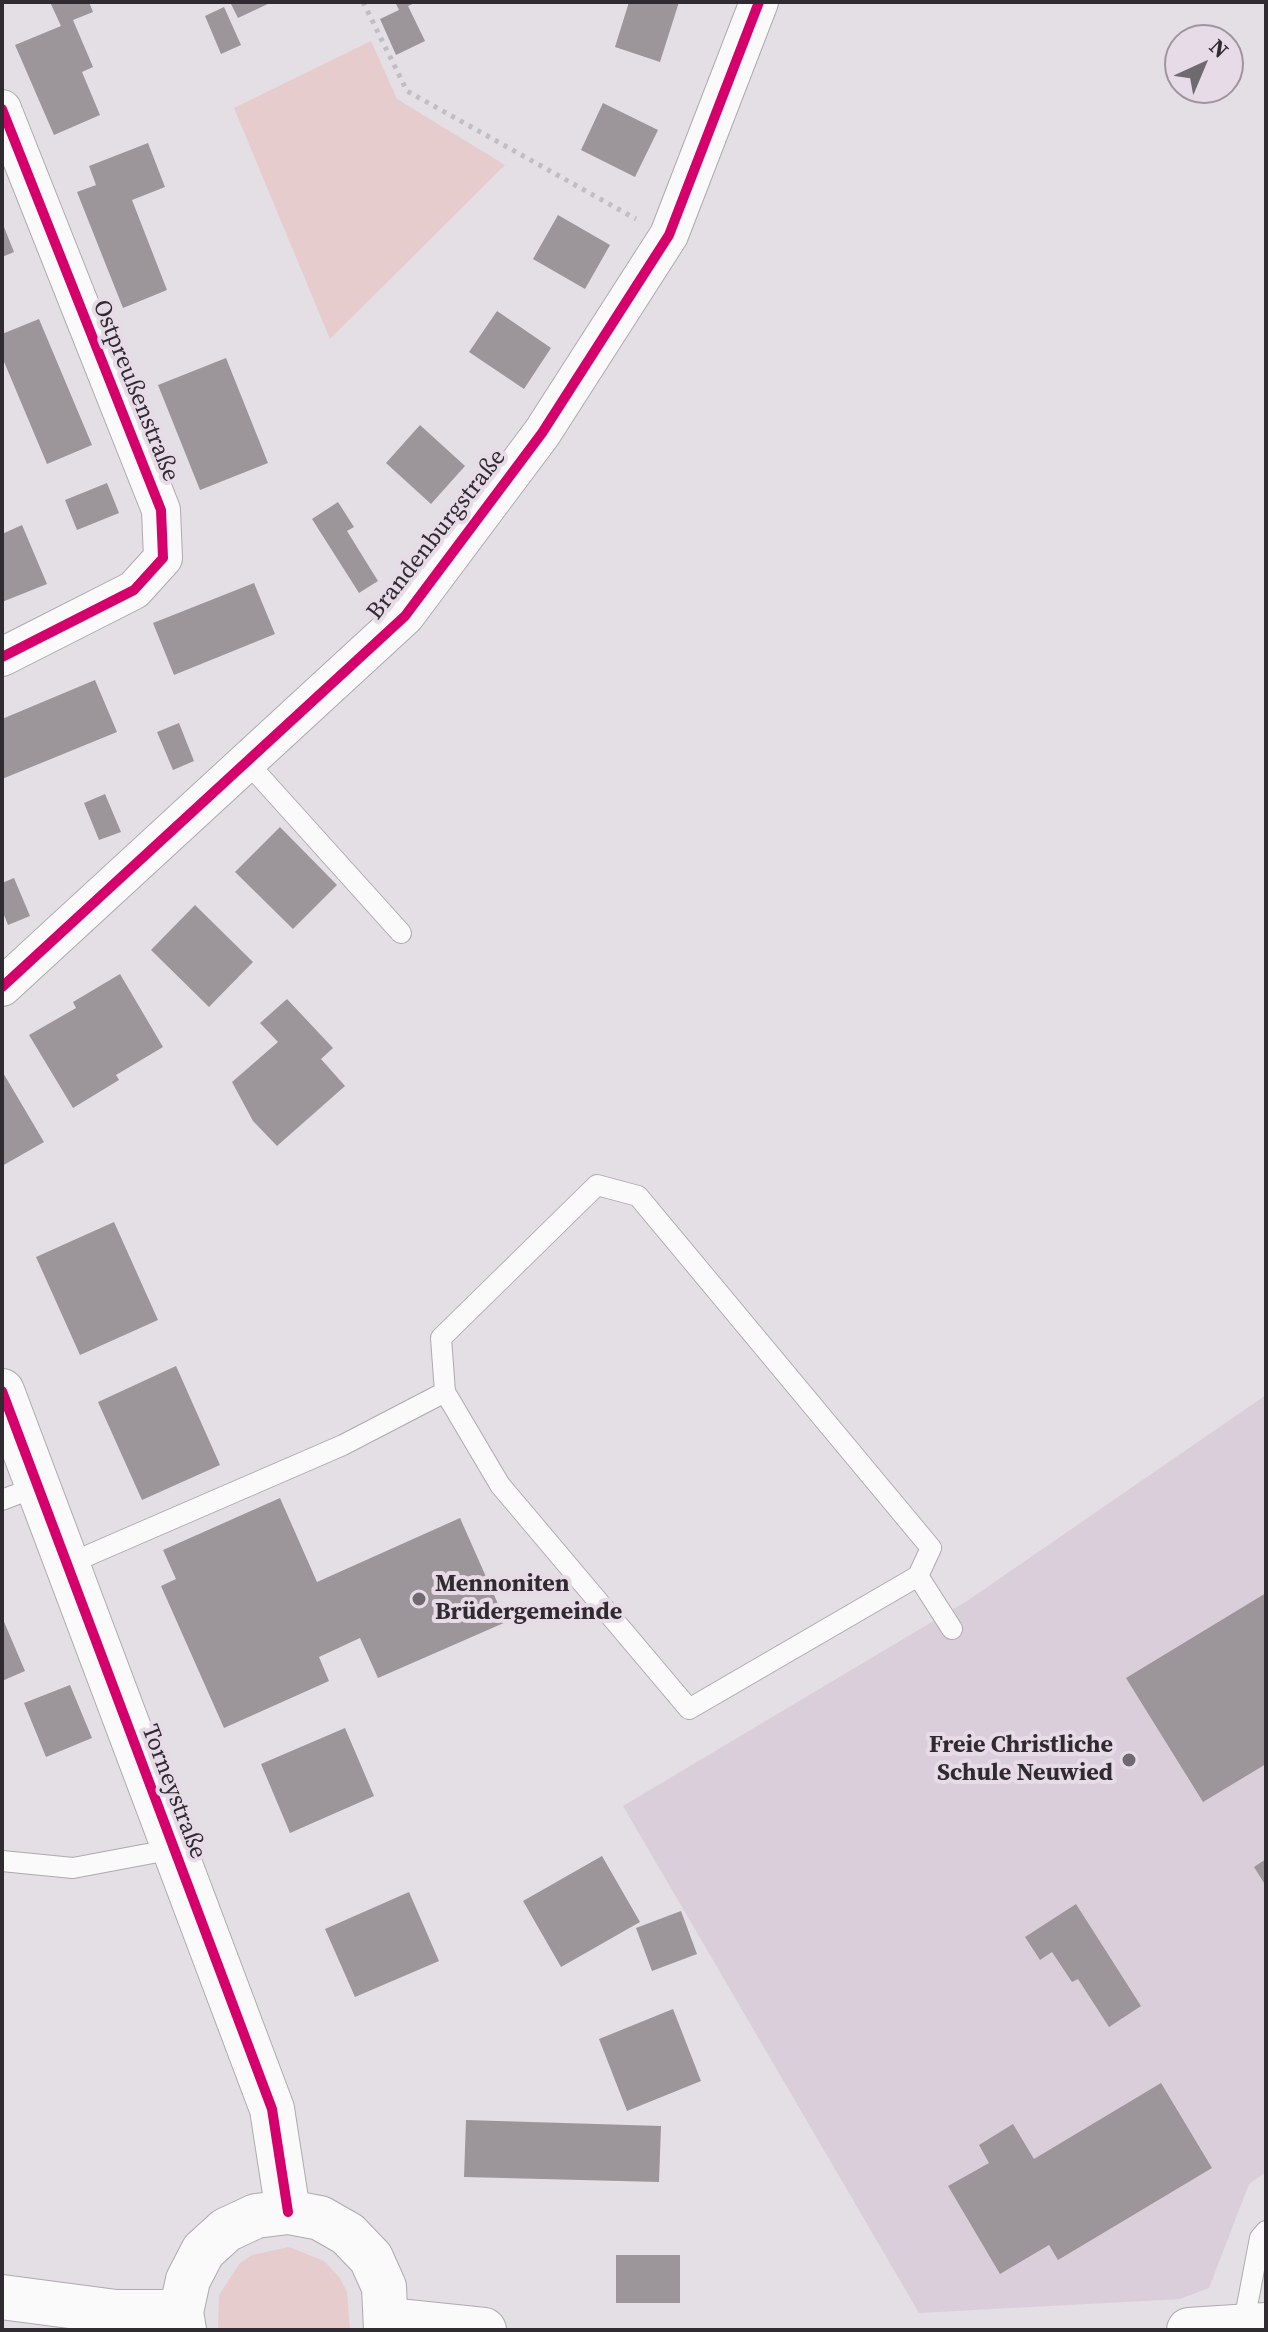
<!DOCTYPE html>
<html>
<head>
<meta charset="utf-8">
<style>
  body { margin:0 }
  #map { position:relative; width:1268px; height:2332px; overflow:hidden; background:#e4dee5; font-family:"Source Serif 4",serif }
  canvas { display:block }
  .frame { position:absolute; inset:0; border:4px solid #302b30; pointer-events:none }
  .north { position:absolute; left:1164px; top:24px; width:80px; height:80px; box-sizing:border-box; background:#e7dbe8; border:2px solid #9e959e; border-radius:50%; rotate:44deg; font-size:22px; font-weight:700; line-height:32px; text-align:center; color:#302b30 }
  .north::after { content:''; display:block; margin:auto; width:28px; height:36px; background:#6f6a6f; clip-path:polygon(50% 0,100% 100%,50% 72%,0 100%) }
</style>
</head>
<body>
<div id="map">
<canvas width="1268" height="2332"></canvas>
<div class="frame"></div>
<div class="north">N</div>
</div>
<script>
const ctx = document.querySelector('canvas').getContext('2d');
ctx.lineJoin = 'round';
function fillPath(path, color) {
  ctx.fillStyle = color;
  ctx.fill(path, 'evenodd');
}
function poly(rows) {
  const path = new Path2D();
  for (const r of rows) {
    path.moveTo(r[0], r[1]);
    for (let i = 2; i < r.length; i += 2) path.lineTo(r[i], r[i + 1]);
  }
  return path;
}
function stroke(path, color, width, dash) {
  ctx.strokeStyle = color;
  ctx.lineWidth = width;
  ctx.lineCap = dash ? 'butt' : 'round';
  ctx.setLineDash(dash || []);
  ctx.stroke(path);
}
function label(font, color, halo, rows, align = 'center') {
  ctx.font = font + ' "Source Serif 4",serif';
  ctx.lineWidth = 8;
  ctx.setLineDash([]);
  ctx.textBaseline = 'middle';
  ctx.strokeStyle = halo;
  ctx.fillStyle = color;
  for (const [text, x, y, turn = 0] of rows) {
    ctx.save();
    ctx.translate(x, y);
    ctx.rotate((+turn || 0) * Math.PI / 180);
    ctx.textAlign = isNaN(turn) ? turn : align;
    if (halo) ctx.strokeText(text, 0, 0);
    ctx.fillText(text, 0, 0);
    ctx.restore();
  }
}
fillPath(poly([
  [1266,1395,1266,2172,1249,2184,1209,2288,1180,2299,919,2313,623,1806,967,1601]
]), '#dacedb');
fillPath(poly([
  [371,41,397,99,505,165,330,339,234,108],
  [289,2247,324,2261,340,2278,347,2292,350,2330,218,2330,219,2295,240,2263,252,2255]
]), '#e6cccd');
fillPath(poly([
  [50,2,89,2,93,12,73,20,93,67,82,72,100,115,54,135,15,45,61,26],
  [230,2,272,2,238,18],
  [395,2,417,2,408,6,425,41,396,55,380,19,399,10],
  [629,2,679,2,660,62,615,47],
  [224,7,241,45,221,54,205,16],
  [603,103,658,130,635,177,581,150],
  [148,143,165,187,132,200,167,290,123,308,77,192,96,185,89,166],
  [558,215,610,245,585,289,533,259],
  [2,222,14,252,2,257],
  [497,311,551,348,524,389,469,352],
  [39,319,92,445,47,464,2,357,2,334],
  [226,358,268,463,200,490,158,385],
  [420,425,465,466,431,504,386,463],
  [107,483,119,513,77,530,65,500],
  [338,502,354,527,347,531,378,581,359,593,312,519],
  [22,525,47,584,2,602,2,534],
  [254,583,275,634,174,675,153,623],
  [95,680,117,732,2,779,2,719],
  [179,723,194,761,173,770,157,732],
  [105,794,121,832,99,840,84,803],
  [280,827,337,885,293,929,235,872],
  [14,878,30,916,8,925,2,910,2,883],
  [195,905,253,962,209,1007,151,950],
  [120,974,163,1047,116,1075,119,1080,73,1108,29,1035,76,1008,73,1002],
  [287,999,333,1048,321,1059,345,1086,277,1146,253,1121,232,1082,278,1042,260,1023],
  [2,1071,44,1142,2,1166],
  [114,1222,158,1320,80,1355,36,1257],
  [176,1366,220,1465,142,1500,98,1402],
  [280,1498,317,1582,460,1518,506,1622,378,1678,360,1638,319,1657,329,1681,224,1728,161,1586,176,1579,163,1550],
  [1266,1593,1266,1764,1203,1802,1126,1678],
  [2,1617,25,1671,2,1681],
  [70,1685,92,1738,46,1757,24,1703],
  [345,1728,374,1796,290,1833,261,1764],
  [602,1856,640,1922,561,1967,523,1901],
  [1266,1859,1266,1886,1254,1867],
  [409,1892,439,1961,355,1997,325,1929],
  [1076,1904,1141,2006,1109,2027,1078,1979,1072,1982,1052,1952,1040,1960,1025,1937],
  [681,1911,697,1954,652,1971,636,1928],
  [673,2009,701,2081,627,2111,599,2039],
  [1161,2083,1212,2168,1058,2260,1049,2245,1000,2274,948,2186,989,2163,979,2145,1013,2124,1034,2159],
  [466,2120,661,2126,659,2182,464,2177],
  [616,2255,680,2255,680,2303,616,2303]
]), '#9c969b');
const service = poly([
  [247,762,401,933],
  [445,1392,441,1338,597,1185,638,1196,931,1548,918,1576],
  [2,1500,36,1487],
  [66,1565,343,1445,445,1392,500,1485,689,1709,918,1576,952,1629],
  [2,1861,73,1868,174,1849],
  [1243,2327,1260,2238,1266,2231]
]);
const minor = poly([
  [2,109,161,510,163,558,134,590,2,657],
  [2,987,405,616,542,433,669,235,759,2]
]);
const tertiary = poly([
  [2,1391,272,2109,288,2212]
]);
const secondary = poly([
  [2,2297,116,2312,181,2312],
  [388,2320,484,2330],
  [184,2330,181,2312,188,2280,203,2251,226,2230,256,2216,288,2212,320,2218,348,2234,371,2258,384,2287,386,2330],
  [1189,2330,1266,2325]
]);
stroke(service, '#aea9af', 22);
stroke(minor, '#aea9af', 40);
stroke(tertiary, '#aea9af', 46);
stroke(secondary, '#aea9af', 46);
stroke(poly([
  [363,2,407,91,636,219]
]), '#c0bec0', 5, [4, 6]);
stroke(service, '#fbfafb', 20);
stroke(minor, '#fbfafb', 38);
stroke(tertiary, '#fbfafb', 44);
stroke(secondary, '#fbfafb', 44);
stroke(poly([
  [2,109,161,510,163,558,134,590,2,657],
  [2,987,405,616,542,433,669,235,759,2],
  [2,1391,272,2109,288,2212]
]), '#d6006c', 10);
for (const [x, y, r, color] of [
  [419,1599,8,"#6f6a6f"],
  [1129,1760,8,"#6f6a6f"]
]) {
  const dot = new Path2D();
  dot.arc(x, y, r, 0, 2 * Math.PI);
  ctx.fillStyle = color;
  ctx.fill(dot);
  stroke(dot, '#e7dbe8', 3);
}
label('24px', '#302b30', '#e7dbe8', [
  ["Ostpreußenstraße",135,391,68],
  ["Brandenburgstraße",437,535,-52],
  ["Torneystraße",173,1792,69]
]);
label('bold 24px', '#302b30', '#e7dbe8', [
  ["Mennoniten",435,1585],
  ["Brüdergemeinde",435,1613],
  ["Freie Christliche",1113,1746,"right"],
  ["Schule Neuwied",1113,1774,"right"]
], 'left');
</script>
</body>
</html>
